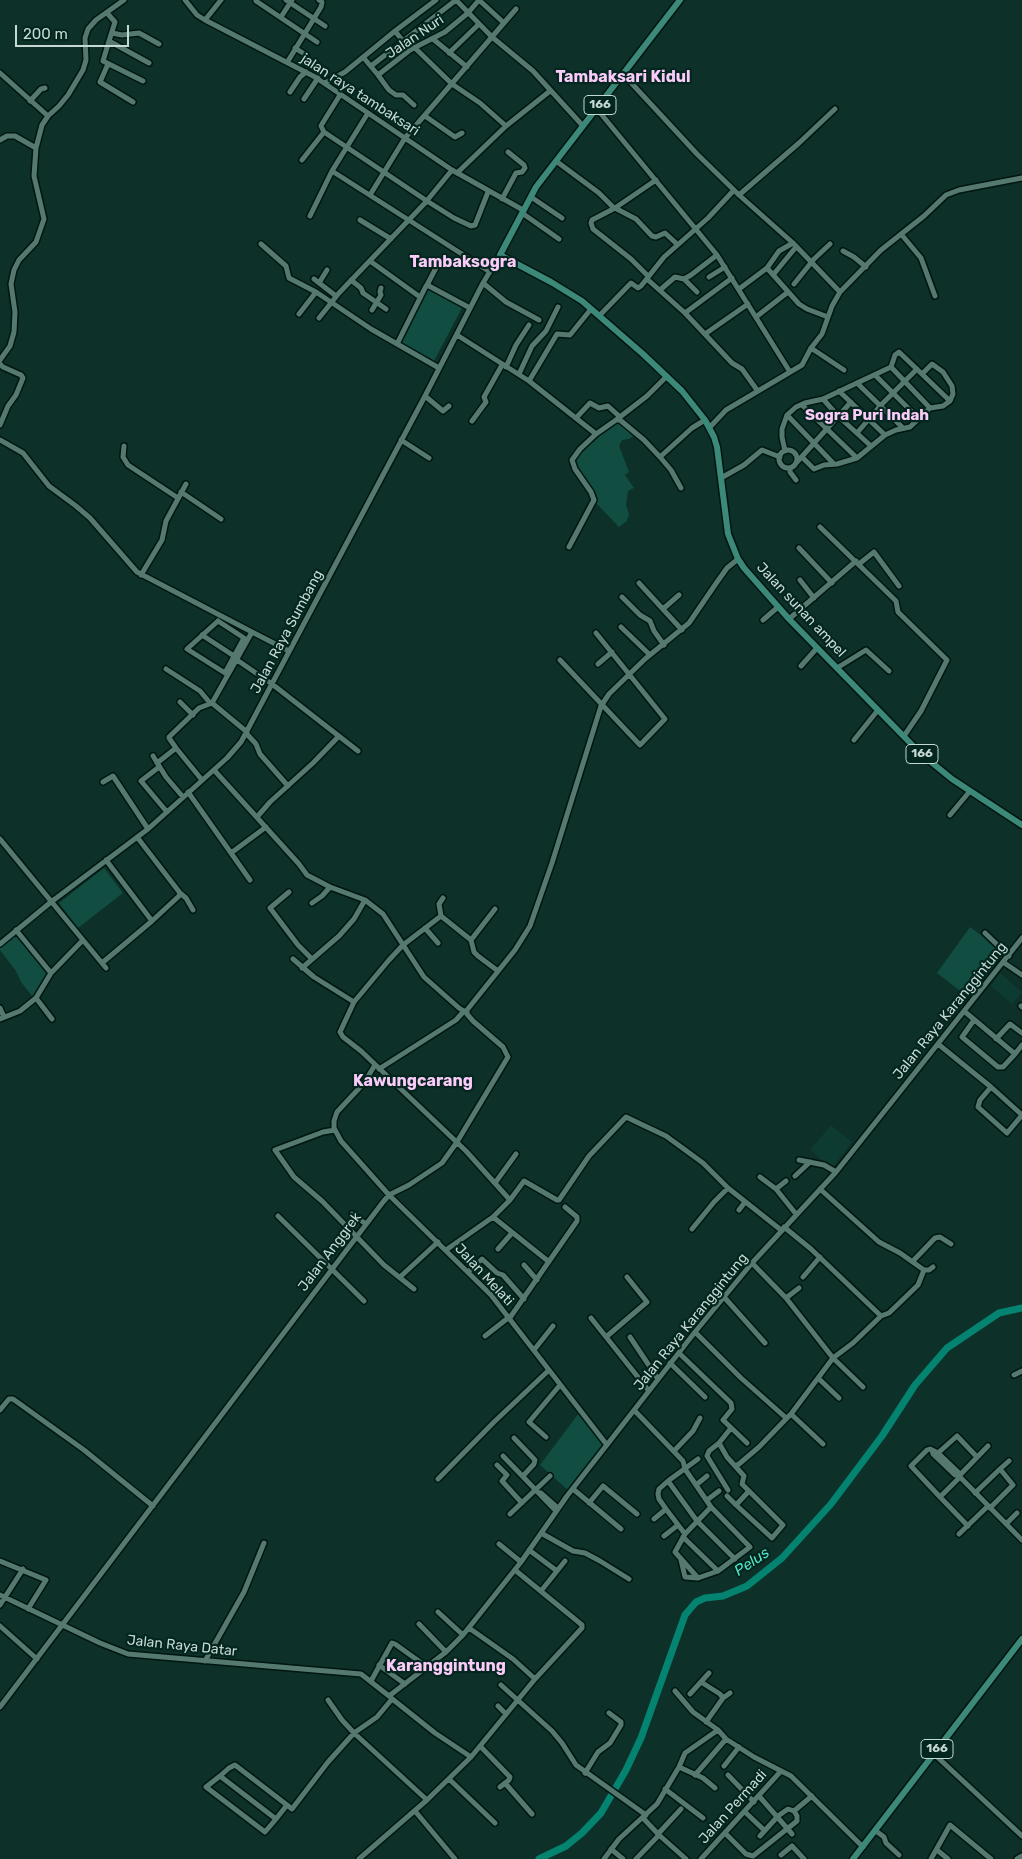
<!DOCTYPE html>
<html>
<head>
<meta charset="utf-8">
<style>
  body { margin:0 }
  #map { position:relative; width:1022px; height:1859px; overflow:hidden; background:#0d3029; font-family:Rubik,sans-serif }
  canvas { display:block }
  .scale { position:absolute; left:15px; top:25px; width:114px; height:22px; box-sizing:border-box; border:2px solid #c6d8d3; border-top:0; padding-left:6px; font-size:15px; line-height:18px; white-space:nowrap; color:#c6d8d3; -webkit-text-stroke:4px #03261f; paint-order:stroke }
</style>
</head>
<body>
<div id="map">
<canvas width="1022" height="1859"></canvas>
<div class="scale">200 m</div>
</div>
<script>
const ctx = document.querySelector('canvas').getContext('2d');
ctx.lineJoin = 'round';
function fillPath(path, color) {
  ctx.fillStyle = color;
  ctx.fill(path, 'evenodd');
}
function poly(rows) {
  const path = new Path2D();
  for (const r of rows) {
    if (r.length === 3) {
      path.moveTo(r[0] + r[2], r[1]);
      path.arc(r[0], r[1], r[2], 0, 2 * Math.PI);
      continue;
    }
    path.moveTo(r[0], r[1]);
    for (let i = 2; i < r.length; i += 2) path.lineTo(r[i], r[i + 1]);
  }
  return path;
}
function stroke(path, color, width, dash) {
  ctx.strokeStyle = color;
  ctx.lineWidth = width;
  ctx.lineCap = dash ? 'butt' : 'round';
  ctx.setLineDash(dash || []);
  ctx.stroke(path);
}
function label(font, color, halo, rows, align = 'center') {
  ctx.font = font + ' Rubik,sans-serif';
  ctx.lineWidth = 4.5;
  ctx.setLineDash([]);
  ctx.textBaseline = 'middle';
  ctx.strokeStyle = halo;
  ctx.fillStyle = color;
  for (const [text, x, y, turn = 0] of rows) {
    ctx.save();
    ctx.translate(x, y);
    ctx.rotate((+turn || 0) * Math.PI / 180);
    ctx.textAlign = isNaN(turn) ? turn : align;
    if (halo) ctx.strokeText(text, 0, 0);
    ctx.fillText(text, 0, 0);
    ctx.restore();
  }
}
fillPath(poly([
  [1000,973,1022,992,1012,1004,991,986],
  [831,1125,852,1142,832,1168,810,1150]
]), '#0d3b32');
fillPath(poly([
  [427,288,463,306,433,363,401,345,401,342],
  [620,422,635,435,629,439,622,440,619,446,629,472,625,475,634,488,628,491,626,505,629,514,627,521,619,527,595,502,594,493,575,467,574,457,597,435],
  [104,868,123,893,78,928,59,903],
  [970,927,1005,953,968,997,937,973],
  [16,933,49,973,40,988,32,996,21,982,16,971,0,950,0,946],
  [579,1413,603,1445,569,1491,540,1465]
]), '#124d42');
stroke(poly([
  [539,1859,566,1846,582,1833,601,1813,626,1770,641,1738,685,1615,696,1602,705,1598,723,1596,747,1586,782,1558,831,1504,882,1436,915,1385,947,1348,999,1313,1022,1308]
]), '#048370', 7);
const minor = poly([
  [185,0,197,15,205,20,315,77,452,170,523,210],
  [286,0,325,26],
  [456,0,492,37,533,71,583,126],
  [479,0,504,23],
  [256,1,317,42],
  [107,13,115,22,109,41,149,63],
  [281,17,292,0],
  [205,20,221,0],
  [395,31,410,50],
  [112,33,122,35,139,33,159,44],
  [433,39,467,67],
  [109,41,103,61,143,81],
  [414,47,452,84,480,103,506,126],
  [295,48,306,55],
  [449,53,479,24],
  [363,57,378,75,410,50,445,32,468,13,479,0],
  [288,61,321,7,322,2,319,0],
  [108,64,100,82,133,102],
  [371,66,456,0],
  [0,73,48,116],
  [623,74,697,154,739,195,793,243,840,292],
  [378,75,389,90,396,95,403,95,414,105],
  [325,83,345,72,395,31,436,0],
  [290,92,300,77,306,72],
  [304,99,318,78],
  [30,101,41,89,45,88],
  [597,109,717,255,790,372],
  [425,116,455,137,462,133],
  [324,132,427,201,454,218,471,226,475,225,488,192],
  [0,140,7,136,15,136,36,148],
  [302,160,324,132,321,126,322,124,340,95],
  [556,161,599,193,613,207,636,219,652,236,656,237,665,233,677,244],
  [332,171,490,272],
  [457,173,506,126,550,91],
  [370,195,405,138,516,9],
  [739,195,799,143,835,109],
  [531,197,562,218],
  [502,199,516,173,522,172,525,168,524,165,508,152],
  [522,213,559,239],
  [310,216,332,171,368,113],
  [360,220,391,239],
  [901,234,921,258,935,296],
  [261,244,286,266,289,278,316,292,371,329,439,368],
  [843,251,854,257,866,267],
  [370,261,420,297],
  [767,268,799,304,807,309,828,317],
  [773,275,796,247],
  [648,276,631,259,593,229,591,223,592,220,615,208,656,180],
  [709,277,725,267],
  [314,279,336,296],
  [647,279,685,313,732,363,742,369,757,390],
  [684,279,697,292],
  [351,280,361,288,363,293,386,309],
  [319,283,327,270],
  [483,283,506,302,539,320],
  [794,284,814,259,830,244],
  [427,285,438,264],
  [739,289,767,268,779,251,793,243],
  [660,290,675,277,684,279,691,275,717,255],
  [372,310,381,295,380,292,381,288],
  [685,313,732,278],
  [299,314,316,292],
  [600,315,631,283,638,288,641,286,664,257,708,218,734,190],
  [756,317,788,292],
  [319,318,339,293,425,203,452,170],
  [705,334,748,304],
  [457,335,529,381,596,434,616,420,620,420,644,440,660,457,692,428,705,420],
  [397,344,426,286,429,286,470,308],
  [811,348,844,370],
  [0,360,10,346,14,332,15,312,11,284,14,270,19,260,36,242,44,219,34,176,36,148,42,125,48,116,59,106,68,95,83,70,86,60,85,38,88,29,96,20,124,0],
  [0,364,3,367,21,375,23,378,16,395,8,406,0,425],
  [506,367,516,345,529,325],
  [891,367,895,355,899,352,950,401],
  [519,374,532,346,546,331,558,307],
  [875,375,919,419],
  [529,381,557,334,570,335,591,309],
  [857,383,903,428],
  [839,391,885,435],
  [425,396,443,411,449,406],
  [823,399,891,367,930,408],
  [802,405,857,458],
  [576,418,590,403,599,408,608,406,620,417],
  [616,420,647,396,667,376],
  [472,421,486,402,484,397,502,365],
  [710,427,726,410,802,365,811,348,822,334,832,306,840,292,881,250,924,216,946,195,959,190,1022,178],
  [857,433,880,406,917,369],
  [0,440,23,453,49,486,76,506,90,518,137,572,252,632],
  [401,440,429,458],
  [124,446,123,457,128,465,178,498],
  [788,459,9],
  [785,451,782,437,782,429,787,415],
  [660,457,671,470,681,488],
  [802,457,814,469,824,465,837,464,857,458,885,435,896,430,910,427,930,408,943,406,950,401,953,394,952,386,943,372,932,364,922,374],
  [797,462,851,402],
  [834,464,787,415,796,407,805,403,823,399,838,416,871,446],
  [790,468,790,472,796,480],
  [721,478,744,465,762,450,780,457],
  [181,492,221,519],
  [820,527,896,601,898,612,947,660,921,711,904,736],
  [569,547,594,500,591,492,575,469,572,460,580,449,596,434],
  [799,548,832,583],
  [859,564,874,552,899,586],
  [141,575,162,540,166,521,186,484],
  [800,580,814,598],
  [639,583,682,630],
  [622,597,640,615,650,621,654,631,664,645],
  [663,609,679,595],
  [789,619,856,561],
  [763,620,778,607],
  [218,621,244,638,225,673,187,649,218,621],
  [621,627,650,655],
  [202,635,234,656],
  [237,660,272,684,358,751],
  [560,660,640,745,665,719,596,633],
  [598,664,612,652],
  [801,666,817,648],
  [837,668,866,650,889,671],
  [166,669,200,691,210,703],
  [180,702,193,715],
  [212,703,252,632,289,651],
  [246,733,256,744,260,754,288,786],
  [854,740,878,710],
  [153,756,166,777,183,797],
  [157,763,176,748],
  [159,767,141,781,167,812],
  [214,770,299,864,307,875,330,887,365,900,383,914,424,977,459,1008,467,1013],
  [202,780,176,748,169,738,169,737,199,708,212,703,247,732],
  [103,782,113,776,148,829],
  [188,792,250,880],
  [950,815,970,791],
  [257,817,270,802,313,763,339,736],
  [137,837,180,893,186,898,193,910],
  [0,839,106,968],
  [231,853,266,827],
  [106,860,152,921],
  [289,892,270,908,298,945,312,959],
  [312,903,322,896,330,887],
  [441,916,439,904,443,898],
  [425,928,438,943],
  [16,930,51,973],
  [985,933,1009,956],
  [471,940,495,909],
  [0,944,51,902,148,829,227,758,241,742,425,396,483,283,500,255],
  [293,959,314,977,354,1002],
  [1003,962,1022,975],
  [102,963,152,921,179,896,180,893],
  [302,968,339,936,354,919,365,900],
  [498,971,478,956,474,952,471,940,441,916,403,945,389,960,354,1002,340,1032,343,1037,361,1051,466,1151,510,1200],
  [36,998,52,1019],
  [1021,1006,1022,1007],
  [0,1008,4,1017],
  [964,1011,1015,1054,1022,1045],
  [0,1019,20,1011,36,998,51,973,83,940],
  [974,1020,962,1037,998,1067,1003,1067,1015,1054],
  [996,1039,1010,1024,1022,1033],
  [938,1044,991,1087,980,1100,978,1107,1007,1133,1022,1115,991,1087],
  [375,1065,364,1083,337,1112,334,1121,334,1128,341,1141,389,1195,491,1295,607,1445],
  [379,1069,456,1020,464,1011],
  [335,1130,323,1132,275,1150,294,1177,322,1201,384,1265,414,1289],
  [799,1160,824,1165,836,1172],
  [795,1176,810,1162],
  [760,1177,776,1189,796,1214],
  [495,1183,516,1154],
  [776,1189,786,1181],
  [820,1189,879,1242,900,1253,924,1270],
  [739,1210,745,1202],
  [352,1214,366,1224],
  [278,1216,364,1301],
  [493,1217,548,1261],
  [784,1227,811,1249,881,1316,853,1343,833,1358,863,1387],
  [692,1229,714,1202,728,1188],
  [498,1249,512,1233],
  [446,1250,493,1217,510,1200,524,1181,557,1200,559,1200,589,1156,626,1117,666,1136,703,1163,728,1188,781,1230],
  [913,1261,935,1238,940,1237,951,1244],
  [524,1265,537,1280],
  [924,1270,929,1270,933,1267],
  [468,1272,482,1259,497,1273,503,1275,524,1299],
  [400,1277,438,1242],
  [803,1277,820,1257],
  [724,1297,765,1343],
  [786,1298,799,1288],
  [881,1316,889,1313,918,1285,924,1270],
  [591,1318,649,1391],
  [509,1319,577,1221,577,1217,565,1207],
  [695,1332,741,1378,785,1417,787,1418,791,1414,833,1358,786,1298,752,1263],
  [485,1336,508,1318],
  [606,1337,647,1302,627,1277],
  [630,1337,658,1379],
  [534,1350,553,1326],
  [679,1353,731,1403,732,1409,723,1420,747,1443],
  [670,1363,705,1397],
  [1014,1375,1022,1371],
  [818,1378,839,1398],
  [0,1410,9,1399,13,1399,84,1450,153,1506],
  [634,1410,683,1461,685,1469,711,1507,750,1547,718,1571,698,1578,685,1577,681,1560],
  [791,1414,823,1444],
  [731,1428,719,1443,727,1457,744,1476,742,1484,783,1525,772,1538,736,1505,749,1491],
  [546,1437,529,1422,560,1385],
  [514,1438,535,1460,534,1464,523,1476],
  [719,1443,709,1451,707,1456,728,1490],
  [932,1450,933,1454,955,1475,958,1475,1022,1540],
  [674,1451,693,1431,700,1418],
  [938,1453,957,1436,977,1457],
  [503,1456,556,1511],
  [497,1465,507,1475,502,1481,522,1503],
  [735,1466,739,1464,759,1447,787,1418],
  [1000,1469,1009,1461],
  [958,1475,958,1472,938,1453,930,1449,927,1450,911,1466,940,1497,960,1477],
  [959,1476,988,1446],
  [438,1479,494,1422,549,1370],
  [668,1481,697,1521,735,1559],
  [696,1485,707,1476],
  [573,1489,621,1529],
  [541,1493,558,1508],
  [975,1493,1000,1469,1013,1485,990,1508],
  [727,1496,736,1505],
  [940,1497,968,1526],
  [707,1500,719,1491],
  [589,1503,603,1486,637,1514],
  [510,1514,550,1476],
  [654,1519,666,1509],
  [1006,1524,1017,1513],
  [541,1533,573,1551,585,1553,600,1561,629,1579],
  [685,1534,666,1509,659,1499,658,1494,659,1489,668,1481,698,1459],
  [959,1534,988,1506],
  [664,1536,678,1525],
  [683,1537,718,1571],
  [499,1544,521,1562],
  [529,1550,557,1571],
  [0,1561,46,1580,28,1609],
  [698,1578,675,1552,685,1534,711,1507],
  [541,1591,565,1561],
  [0,1595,100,1643,128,1654,361,1674,389,1696,446,1652,463,1635,521,1562,567,1496,695,1332,752,1263,836,1172,1022,938],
  [0,1605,23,1569],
  [438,1612,463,1635],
  [419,1624,446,1652],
  [0,1626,37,1659],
  [469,1628,513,1659,535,1679],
  [205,1661,244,1592,264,1543],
  [379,1665,405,1684],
  [371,1681,392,1643,395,1644,427,1667],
  [701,1682,720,1694,723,1698],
  [501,1685,552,1731,562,1743,576,1765,646,1815],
  [675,1691,693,1712,718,1730,726,1739,754,1757,791,1776,863,1847],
  [690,1694,709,1673],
  [391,1698,435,1733,471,1757],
  [328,1700,342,1720,354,1733,427,1800],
  [498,1706,506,1714],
  [0,1707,383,1202,389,1195,409,1185,442,1163,457,1142,508,1057,503,1047,473,1021,467,1014,467,1010,515,950,530,926,552,863,601,706,609,694,645,659,689,623,717,582,727,568,738,559],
  [706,1722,723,1698,730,1693],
  [480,1746,510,1777,509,1780,500,1787],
  [933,1753,1022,1836],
  [724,1766,739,1747],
  [679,1767,703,1778,715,1788],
  [585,1773,598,1752,610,1743,621,1725,621,1722,609,1713],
  [695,1775,726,1739],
  [728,1775,754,1802],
  [220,1776,206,1787,265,1832,276,1819],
  [449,1779,495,1823],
  [505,1783,532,1814],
  [665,1789,703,1818],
  [759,1796,792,1834],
  [287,1805,276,1819,220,1776,229,1768,235,1765,287,1805,292,1809,328,1762,354,1733,377,1717,392,1699],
  [415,1811,455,1859],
  [794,1811,812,1796],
  [745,1812,764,1830],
  [643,1818,659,1835,686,1859],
  [876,1831,884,1837,886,1843,899,1855],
  [725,1833,746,1854,753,1856,797,1821,797,1816,794,1811,788,1809,778,1816,760,1836],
  [658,1834,681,1809],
  [611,1849,623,1859],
  [937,1850,948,1859],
  [781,1855,792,1846,804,1859],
  [359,1859,427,1800,471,1757,535,1679,582,1628,582,1625,515,1570],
  [604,1859,619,1839,657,1804,679,1767,685,1753,718,1730],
  [636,1859,659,1835],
  [701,1859,781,1771],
  [931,1859,950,1825,991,1859],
  [1017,1859,1022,1856]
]);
const major = poly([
  [680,0,536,187,500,255,551,282,582,301,643,354,682,391,705,420,714,437,717,447,728,534,738,559,744,568,789,619,920,753,952,779,1022,825],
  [853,1859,1022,1639]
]);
stroke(minor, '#001611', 8);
stroke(major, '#001611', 9);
stroke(minor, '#55786f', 5);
stroke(major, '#3c8879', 6);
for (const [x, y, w] of [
  [600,105,32],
  [922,754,32],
  [937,1749,32]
]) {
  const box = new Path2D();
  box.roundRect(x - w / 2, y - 9.5, w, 19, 4);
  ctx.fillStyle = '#03261f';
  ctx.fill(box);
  stroke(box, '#c6d8d3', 1);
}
label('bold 12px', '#c6d8d3', null, [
  ["166",600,105],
  ["166",922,754],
  ["166",937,1749]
]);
label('14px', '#c6d8d3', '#03261f', [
  ["Jalan Nuri",415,37,-34],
  ["jalan raya tambaksari",360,95,33],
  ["Jalan sunan ampel",801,610,47],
  ["Jalan Raya Sumbang",287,632,-62],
  ["Jalan Raya Karanggintung",950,1011,-51],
  ["Jalan Anggrek",330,1252,-53],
  ["Jalan Melati",484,1275,47],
  ["Jalan Raya Karanggintung",691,1322,-51],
  ["Jalan Raya Datar",182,1646,6],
  ["Jalan Permadi",733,1807,-48]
]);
label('bold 15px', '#fbcbf9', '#03261f', [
  ["Sogra Puri Indah",867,416]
]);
label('italic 15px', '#51e3c6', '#03261f', [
  ["Pelus",752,1562,-34]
]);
label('bold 16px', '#fbcbf9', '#03261f', [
  ["Tambaksari Kidul",623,77],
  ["Tambaksogra",463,262],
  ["Kawungcarang",413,1081],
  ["Karanggintung",446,1666]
]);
</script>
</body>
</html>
